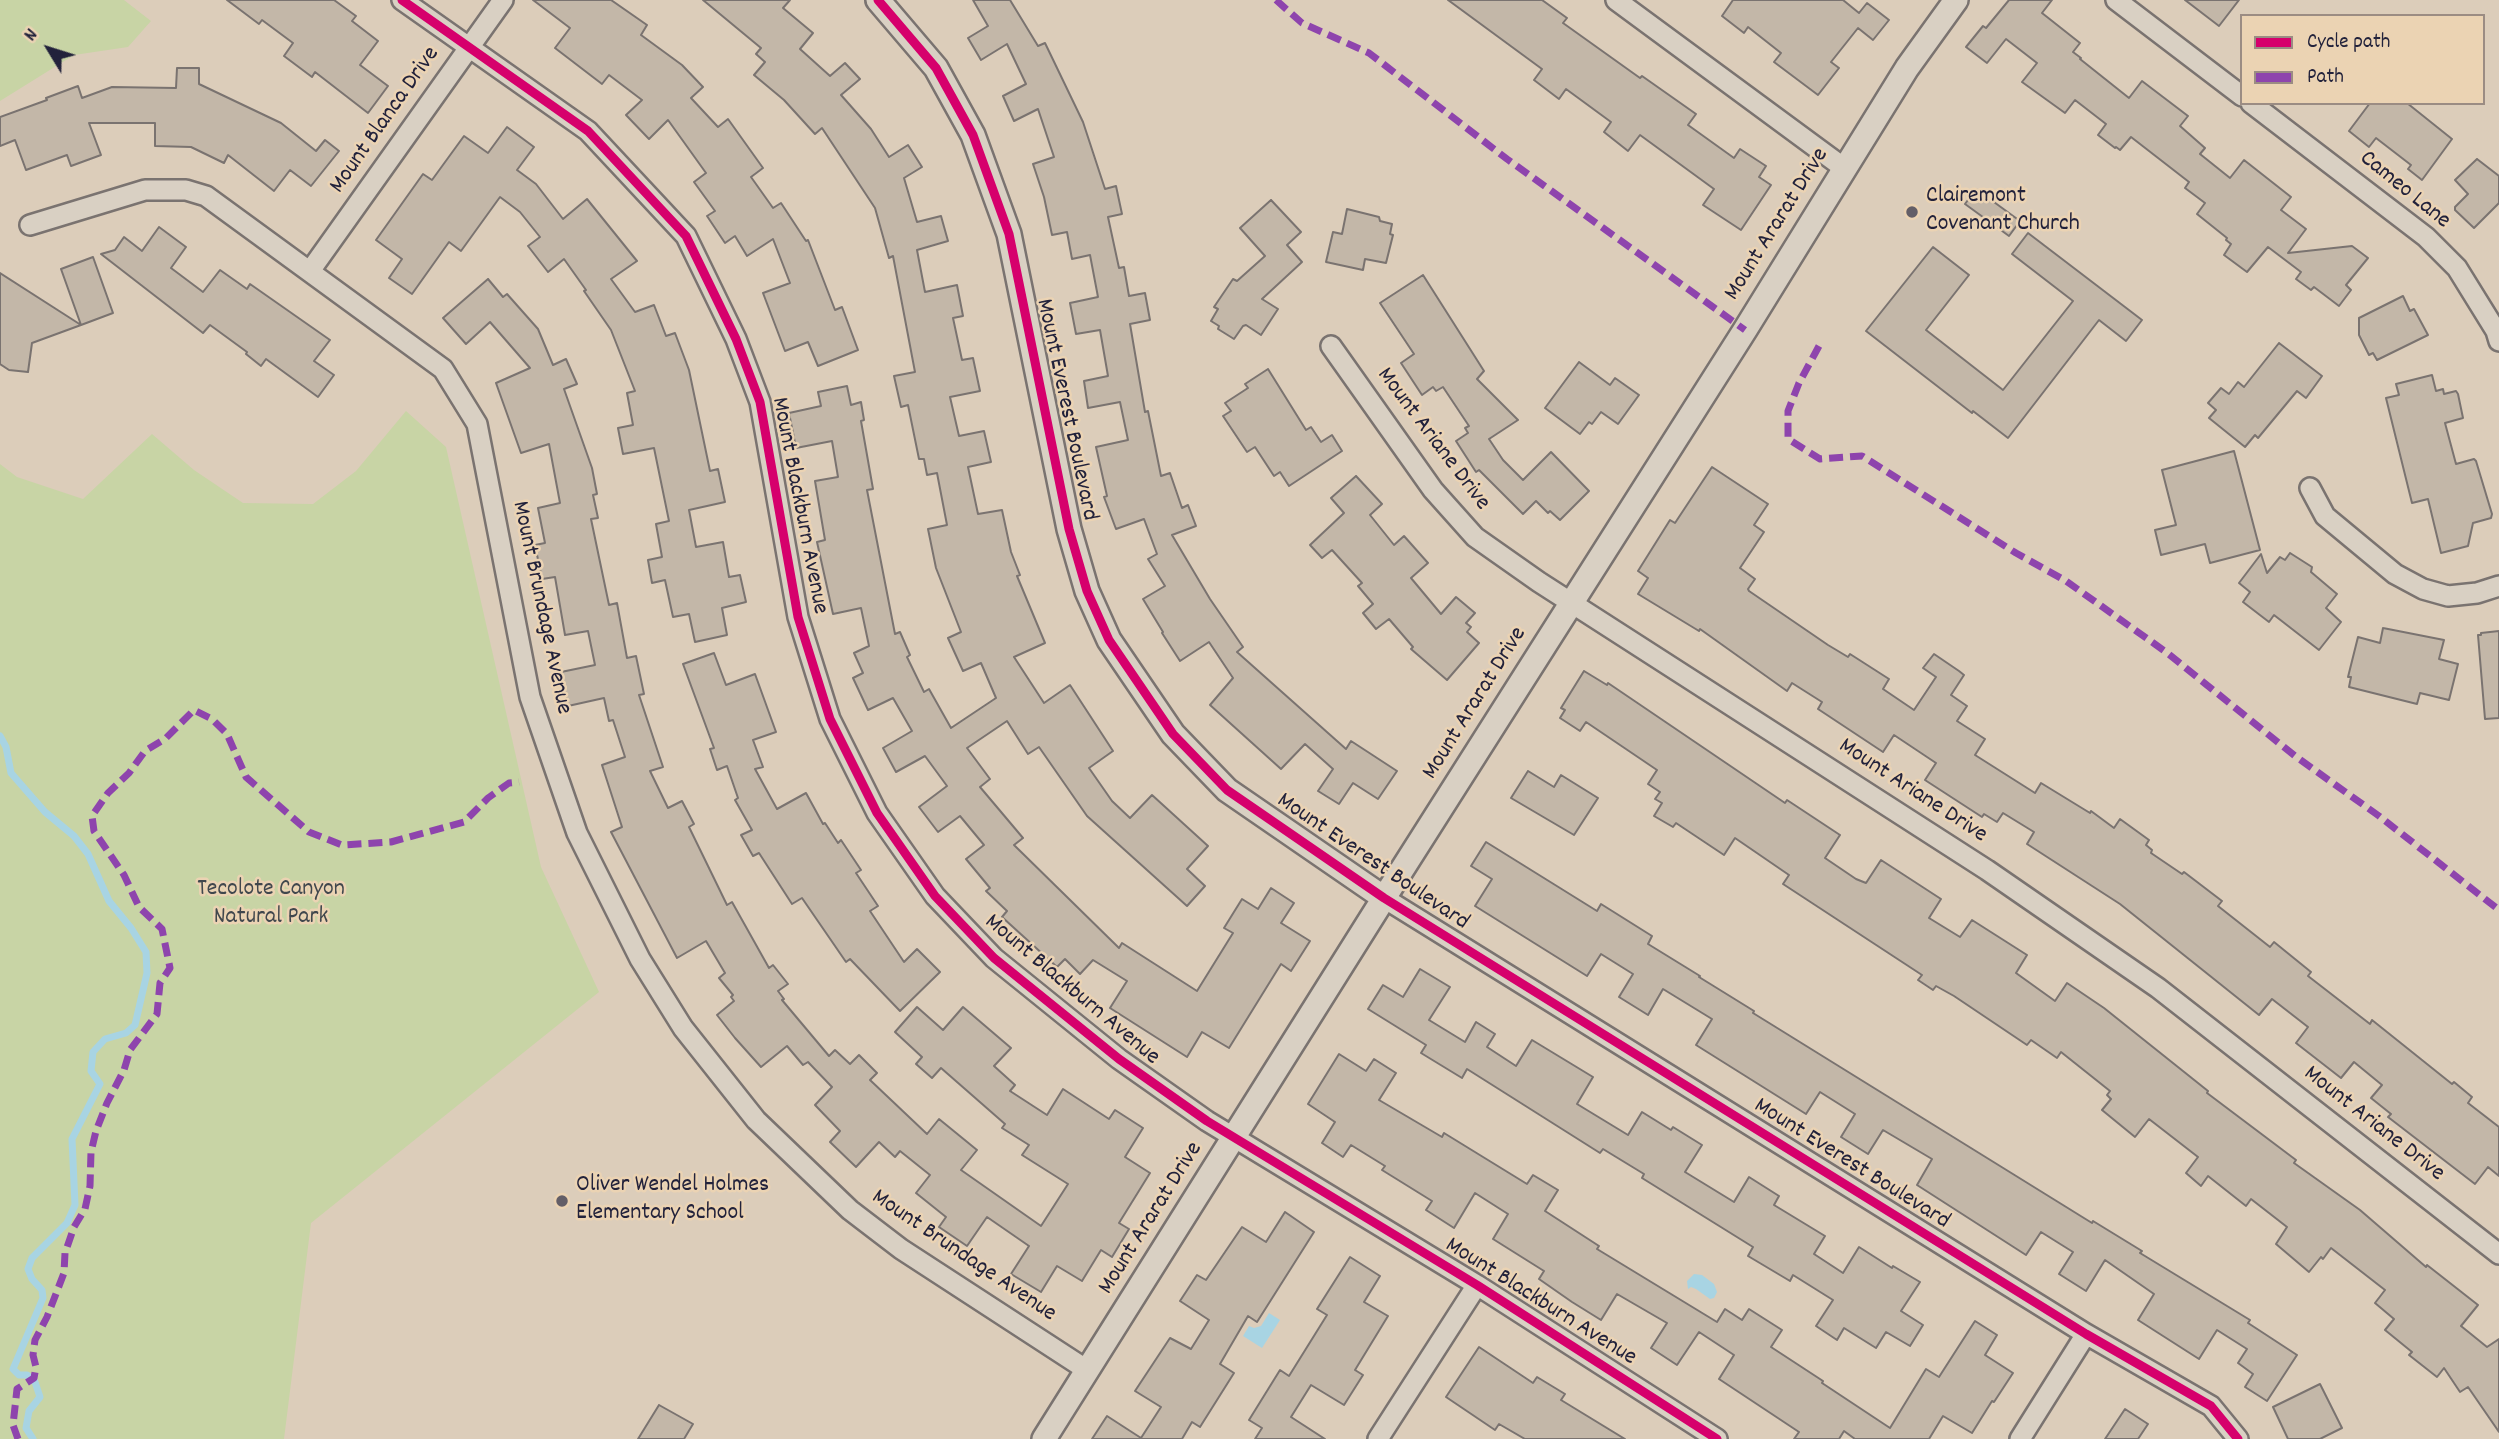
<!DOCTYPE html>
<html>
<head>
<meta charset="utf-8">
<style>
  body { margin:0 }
  #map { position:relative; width:2499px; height:1439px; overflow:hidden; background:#dccdba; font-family:Dekko,sans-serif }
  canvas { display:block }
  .legend { position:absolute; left:2240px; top:14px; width:245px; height:91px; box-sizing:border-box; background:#ebd3b3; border:2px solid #9b8c83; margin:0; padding:9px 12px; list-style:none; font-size:21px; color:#22223b }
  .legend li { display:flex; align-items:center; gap:14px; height:35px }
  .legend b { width:35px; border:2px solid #9b8c83 }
  .north { position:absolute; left:14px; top:14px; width:70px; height:70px; -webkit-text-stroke:5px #ebd3b3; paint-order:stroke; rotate:308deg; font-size:19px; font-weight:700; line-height:28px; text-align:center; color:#22223b }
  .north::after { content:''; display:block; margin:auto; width:24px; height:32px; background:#22223b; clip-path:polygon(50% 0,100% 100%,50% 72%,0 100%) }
</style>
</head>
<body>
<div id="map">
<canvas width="2499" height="1439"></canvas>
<ul class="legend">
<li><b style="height:9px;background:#d6006c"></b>Cycle path</li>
<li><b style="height:9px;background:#8e44ad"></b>Path</li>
</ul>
<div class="north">N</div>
</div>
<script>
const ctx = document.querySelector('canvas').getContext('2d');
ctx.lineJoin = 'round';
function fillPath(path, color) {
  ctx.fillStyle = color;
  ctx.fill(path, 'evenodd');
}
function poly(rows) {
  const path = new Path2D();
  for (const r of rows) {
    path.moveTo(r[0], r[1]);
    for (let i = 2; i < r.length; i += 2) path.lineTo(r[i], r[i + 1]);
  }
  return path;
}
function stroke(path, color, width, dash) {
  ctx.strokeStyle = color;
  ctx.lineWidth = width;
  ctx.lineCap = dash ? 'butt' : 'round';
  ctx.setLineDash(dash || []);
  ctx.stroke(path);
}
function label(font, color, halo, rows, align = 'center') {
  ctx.font = font + ' Dekko,sans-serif';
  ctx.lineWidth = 5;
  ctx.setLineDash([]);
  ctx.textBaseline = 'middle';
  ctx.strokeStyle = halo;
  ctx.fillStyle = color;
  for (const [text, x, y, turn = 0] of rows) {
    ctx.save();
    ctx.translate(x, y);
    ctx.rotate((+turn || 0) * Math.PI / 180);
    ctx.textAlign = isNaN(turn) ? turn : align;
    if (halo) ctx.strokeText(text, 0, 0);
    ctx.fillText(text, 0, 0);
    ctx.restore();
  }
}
fillPath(poly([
  [0,0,124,0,151,21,128,47,74,55,0,101],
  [406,411,446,447,541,867,599,992,311,1223,284,1439,0,1439,0,464,17,477,83,499,152,434,194,470,243,503,313,504,356,471]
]), '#c8d4a5');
fillPath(poly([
  [1694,1274,1702,1275,1714,1284,1717,1292,1714,1298,1710,1299,1696,1289,1691,1287,1688,1289,1687,1281],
  [1269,1313,1280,1320,1262,1348,1243,1336,1249,1326,1254,1328,1261,1326]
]), '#a8d4e3');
stroke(poly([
  [0,736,6,747,11,773,45,812,74,836,88,854,109,901,131,928,146,952,147,973,135,1025,126,1033,105,1039,93,1052,91,1071,100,1084,72,1139,75,1205,67,1223,32,1258,28,1269,32,1279,42,1290,43,1298,13,1369,19,1375,27,1375,35,1382,40,1397,29,1411,26,1428,33,1439]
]), '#a8d4e3', 7);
const building = poly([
  [227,0,334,0,356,16,352,21,378,41,360,65,388,86,368,113,315,72,312,77,284,56,293,43,262,20,259,24,227,0],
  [533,0,611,0,647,25,641,35,682,65,703,87,691,98,718,127,728,119,763,168,751,177,773,208,781,203,806,241,808,240,835,310,842,307,858,350,818,366,808,342,785,351,763,293,790,283,773,239,747,256,735,236,725,243,707,216,715,211,694,182,706,173,668,120,649,139,626,115,642,100,609,75,602,84,555,48,570,28,533,0],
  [703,0,790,0,783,8,813,33,800,49,830,76,845,63,860,79,841,95,871,129,889,157,908,145,922,167,904,178,917,222,941,216,948,241,917,250,925,292,957,285,963,316,953,318,962,360,973,358,980,391,950,397,959,436,984,431,991,462,968,467,978,514,1002,510,1011,552,1020,575,1017,576,1045,643,1014,657,1044,703,1070,685,1113,751,1089,768,1112,801,1130,818,1152,795,1208,846,1187,869,1205,886,1187,906,1087,816,1039,747,1028,754,1007,721,967,748,990,779,980,787,1023,838,1014,845,1119,948,1122,943,1197,991,1233,933,1224,928,1242,899,1258,909,1271,888,1294,903,1281,923,1310,941,1291,971,1281,964,1229,1048,1202,1032,1187,1057,1110,1008,1127,981,1093,960,1080,974,1065,959,1057,967,1002,917,1007,911,986,891,990,888,966,859,984,845,960,816,938,832,919,807,947,786,925,756,896,772,883,748,912,731,893,698,868,710,853,678,863,673,854,653,869,646,861,608,833,614,817,542,825,540,815,481,838,477,832,441,796,448,789,413,821,406,818,392,847,386,851,405,861,402,864,420,861,421,873,489,867,490,895,634,900,632,910,655,907,657,924,692,929,689,951,728,996,698,981,663,963,671,948,638,961,632,936,568,928,529,947,525,937,473,927,475,924,459,919,459,908,405,901,407,894,376,915,372,893,256,889,258,875,208,822,128,815,134,784,100,754,75,765,62,756,54,761,48,703,0],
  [973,0,1010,0,1038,46,1045,43,1083,122,1105,189,1116,186,1122,214,1108,217,1119,268,1124,267,1129,296,1145,293,1150,320,1130,324,1145,412,1148,411,1161,476,1170,473,1182,508,1188,505,1196,526,1172,535,1210,599,1243,647,1237,652,1346,749,1351,741,1397,771,1378,799,1353,783,1339,804,1318,791,1333,769,1305,744,1281,769,1210,705,1233,678,1209,642,1180,661,1162,633,1163,632,1143,599,1165,586,1148,559,1157,554,1144,519,1116,529,1104,497,1107,496,1096,447,1128,440,1120,402,1088,408,1084,381,1108,376,1100,330,1076,334,1070,303,1098,297,1090,255,1072,259,1067,232,1052,235,1044,197,1033,164,1054,157,1038,109,1014,121,1003,96,1026,84,1007,44,981,60,968,38,988,26,973,0],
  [1448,0,1542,0,1567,18,1563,23,1640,78,1642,76,1696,114,1688,125,1734,158,1740,149,1766,166,1759,177,1771,185,1741,230,1703,205,1714,189,1640,135,1628,151,1604,132,1611,122,1566,89,1559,99,1534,80,1542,69,1448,0],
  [1733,0,1843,0,1859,13,1867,3,1889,20,1873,40,1858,28,1831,62,1839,68,1818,95,1774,62,1781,53,1748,27,1744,33,1722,16,1733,0],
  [2009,0,2052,0,2042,13,2080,43,2073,52,2081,58,2080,59,2129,98,2142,81,2188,116,2180,126,2205,148,2200,154,2230,178,2244,160,2291,197,2281,210,2306,229,2288,253,2352,246,2368,258,2346,285,2351,290,2339,306,2314,287,2311,290,2296,279,2301,272,2268,247,2247,272,2224,255,2231,244,2226,240,2227,238,2197,214,2205,203,2185,188,2189,182,2131,137,2120,150,2116,147,2115,148,2098,135,2106,124,2075,100,2065,113,2022,82,2037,63,2006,39,1987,63,1966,47,1983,26,1986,28,2009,0],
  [2185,0,2239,0,2219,26,2185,0],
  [177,68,199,68,199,84,281,123,316,151,325,140,339,151,311,186,290,170,274,191,228,155,224,163,191,147,155,146,155,123,89,123,101,155,71,166,67,155,26,170,15,140,0,146,0,117,47,100,46,98,78,86,82,98,112,87,176,88,177,68],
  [2370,103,2407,103,2452,139,2422,180,2408,169,2411,165,2376,138,2369,147,2349,131,2370,103],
  [507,127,534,147,517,170,536,184,563,219,587,199,637,261,611,279,635,312,654,305,666,336,675,333,689,370,710,471,718,469,725,502,689,510,696,547,723,542,729,577,740,575,746,602,722,608,727,635,695,642,689,614,673,617,665,580,652,583,648,560,662,557,656,524,669,521,654,448,623,454,618,428,633,425,627,393,635,391,611,330,584,291,586,290,564,259,548,272,528,246,540,237,520,212,500,197,461,251,449,242,412,294,389,278,402,259,376,240,423,174,432,180,464,136,488,153,507,127],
  [2477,159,2499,176,2499,203,2474,228,2455,210,2455,207,2468,194,2455,180,2477,159],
  [1976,189,2020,221,2009,236,1965,204,1976,189],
  [1271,200,1301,232,1287,245,1302,262,1262,299,1278,309,1261,335,1246,325,1243,326,1234,339,1218,329,1219,326,1211,321,1218,309,1214,307,1233,279,1237,281,1265,256,1240,228,1271,200],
  [1347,209,1379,217,1380,221,1392,224,1390,234,1393,235,1386,263,1365,259,1363,270,1326,262,1333,232,1342,234,1347,209],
  [159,227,186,247,171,268,203,292,220,270,247,289,250,284,330,340,314,361,334,375,318,397,266,359,261,366,246,354,247,352,210,325,203,333,101,254,115,250,124,237,142,251,159,227],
  [2028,233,2142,320,2126,341,2099,320,2008,438,1973,411,1972,413,1866,331,1933,247,1969,275,1926,330,2003,390,2073,301,2012,254,2028,233],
  [93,257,113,313,81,325,61,269,93,257],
  [0,273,81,325,32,343,28,372,9,370,0,364,0,273],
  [1423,275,1484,371,1477,379,1518,420,1489,439,1503,460,1523,480,1551,452,1589,491,1560,520,1550,511,1548,513,1536,501,1523,514,1479,470,1476,472,1456,441,1468,433,1465,428,1469,426,1443,387,1436,391,1433,387,1422,395,1401,363,1414,354,1380,303,1423,275],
  [488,279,503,297,507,294,538,329,553,365,566,359,577,384,564,389,592,468,597,494,593,495,598,518,591,519,609,605,617,603,627,658,636,656,644,694,639,695,663,767,650,771,668,808,682,801,694,824,689,827,727,905,732,902,769,968,773,965,788,984,778,991,784,999,782,1000,829,1056,835,1050,850,1064,859,1055,877,1073,870,1080,927,1134,939,1119,977,1150,961,1170,1041,1226,1068,1184,1022,1155,1029,1145,1002,1128,1005,1124,941,1068,932,1078,916,1064,922,1057,895,1032,917,1007,943,1030,963,1007,1011,1048,994,1066,1015,1085,1010,1091,1047,1115,1063,1089,1109,1119,1115,1110,1143,1128,1125,1157,1150,1173,1119,1223,1129,1229,1112,1257,1101,1250,1082,1281,1057,1266,1041,1292,1011,1274,1029,1246,987,1217,967,1246,939,1227,946,1217,916,1193,930,1175,900,1151,895,1157,879,1142,856,1167,830,1142,840,1131,815,1105,832,1087,808,1062,803,1065,787,1046,761,1067,735,1038,717,1015,734,1001,731,997,733,995,719,978,725,973,706,941,677,958,611,832,622,827,602,765,625,757,613,720,609,721,604,698,568,706,561,672,595,665,588,631,565,635,555,577,542,579,535,545,545,543,538,508,560,503,549,444,521,453,496,383,530,368,490,322,466,344,443,318,488,279],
  [2403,296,2410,311,2414,309,2428,335,2377,360,2373,353,2369,355,2359,335,2359,318,2403,296],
  [2279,343,2322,376,2306,398,2297,391,2258,438,2255,435,2245,447,2209,418,2216,410,2208,403,2221,388,2229,394,2238,382,2244,387,2279,343],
  [1579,362,1610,385,1615,378,1639,395,1618,424,1601,412,1592,424,1589,422,1580,434,1545,408,1579,362],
  [1268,369,1306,430,1311,427,1321,442,1332,435,1342,451,1289,486,1280,472,1274,476,1255,447,1247,452,1223,416,1231,411,1225,403,1248,388,1245,384,1268,369],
  [2432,375,2436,391,2443,389,2444,394,2456,391,2458,394,2463,418,2445,423,2456,464,2474,459,2476,461,2492,514,2491,518,2473,523,2468,546,2441,553,2428,499,2412,503,2386,398,2399,395,2396,384,2432,375],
  [2234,451,2260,550,2210,563,2205,544,2161,555,2155,530,2176,525,2162,470,2234,451],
  [1712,467,1768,504,1754,525,1764,532,1740,568,1755,579,1748,589,1749,591,1828,645,1848,657,1850,654,1889,679,1883,689,1914,710,1936,677,1923,668,1934,654,1959,671,1964,675,1951,695,1967,706,1957,721,1985,739,1975,755,2035,793,2041,783,2090,813,2091,811,2114,828,2120,819,2149,840,2146,845,2152,850,2151,853,2182,874,2184,872,2222,901,2218,906,2270,947,2274,942,2311,972,2308,976,2370,1024,2372,1020,2452,1084,2454,1082,2472,1097,2468,1103,2499,1127,2499,1176,2488,1167,2475,1184,2388,1117,2391,1114,2371,1098,2382,1085,2354,1062,2341,1078,2296,1043,2308,1027,2272,999,2259,1015,2120,904,2027,844,2034,832,2003,813,1997,822,1984,814,1982,817,1928,782,1925,780,1936,763,1894,735,1883,752,1818,709,1822,702,1792,683,1787,691,1700,629,1699,631,1638,594,1648,578,1638,571,1670,520,1675,523,1712,467],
  [1356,476,1382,504,1370,515,1394,545,1404,536,1428,563,1411,578,1441,614,1456,597,1475,613,1466,623,1471,627,1467,632,1479,643,1447,680,1411,649,1413,647,1389,619,1376,629,1363,613,1373,604,1358,586,1362,583,1332,550,1322,558,1310,545,1344,513,1331,498,1356,476],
  [2290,553,2312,567,2311,572,2337,594,2326,608,2341,622,2319,650,2274,615,2269,622,2243,602,2250,592,2239,583,2261,554,2267,573,2280,557,2285,560,2290,553],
  [2383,628,2444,640,2439,659,2458,664,2449,700,2420,693,2417,704,2349,687,2351,677,2348,677,2358,637,2380,643,2383,628],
  [2499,631,2499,718,2485,719,2478,635,2481,635,2481,633,2499,631],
  [714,653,726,685,755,674,776,732,753,740,763,767,755,769,777,809,806,793,823,824,825,823,838,843,841,840,861,870,856,873,878,906,870,911,904,962,917,949,940,972,900,1011,850,959,846,962,802,898,792,904,759,853,753,856,741,835,752,830,735,800,738,798,727,766,717,770,710,749,714,748,683,664,714,653],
  [1584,671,1607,685,1608,683,1785,803,1787,800,1840,835,1825,858,1856,879,1866,883,1881,860,1941,899,1929,918,1960,937,1972,920,2027,955,2016,973,2055,1001,2067,983,2104,1008,2208,1091,2207,1093,2296,1160,2294,1163,2360,1210,2426,1267,2427,1265,2478,1305,2461,1326,2487,1347,2499,1339,2499,1432,2468,1387,2460,1392,2444,1368,2437,1377,2409,1355,2412,1352,2385,1330,2394,1319,2375,1303,2385,1290,2331,1248,2323,1259,2321,1257,2309,1272,2276,1244,2287,1227,2251,1199,2246,1206,2208,1176,2201,1186,2186,1173,2198,1157,2149,1119,2135,1137,2102,1110,2111,1099,2107,1095,2110,1091,2061,1052,2057,1058,2031,1040,2027,1045,1954,996,1936,986,1933,990,1918,980,1922,975,1783,884,1789,875,1735,838,1724,855,1676,823,1673,827,1654,816,1662,803,1655,799,1660,792,1648,784,1657,770,1586,722,1580,731,1560,718,1565,710,1561,708,1584,671],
  [1528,771,1554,787,1561,775,1598,798,1574,835,1511,798,1528,771],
  [1486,842,1597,911,1601,904,1652,936,1648,944,1700,976,1699,977,1754,1011,1753,1013,2092,1223,2093,1221,2142,1251,2140,1253,2250,1320,2248,1323,2297,1355,2267,1401,2245,1387,2253,1374,2238,1363,2247,1349,2217,1330,2199,1359,2138,1320,2154,1294,2105,1260,2086,1291,2059,1274,2073,1252,2041,1232,2026,1255,1917,1185,1932,1159,1883,1130,1868,1154,1841,1137,1855,1114,1820,1092,1806,1114,1696,1045,1712,1019,1663,989,1648,1015,1619,997,1633,974,1601,954,1587,976,1475,906,1492,879,1471,866,1486,842],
  [1420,969,1450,987,1429,1020,1465,1042,1476,1022,1495,1034,1487,1047,1516,1066,1532,1040,1593,1077,1577,1104,1628,1135,1642,1112,1671,1130,1673,1127,1702,1145,1685,1172,1734,1202,1749,1177,1779,1196,1774,1205,1825,1236,1814,1254,1843,1273,1859,1247,1892,1268,1893,1266,1920,1282,1901,1311,1923,1325,1910,1346,1886,1332,1876,1348,1844,1328,1837,1340,1816,1326,1833,1300,1793,1275,1790,1281,1748,1256,1753,1247,1642,1178,1644,1174,1603,1149,1600,1153,1467,1069,1462,1078,1421,1053,1426,1045,1368,1009,1383,985,1403,997,1420,969],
  [1339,1054,1366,1071,1374,1059,1396,1073,1379,1100,1442,1137,1444,1133,1527,1184,1533,1175,1558,1190,1545,1211,1599,1246,1597,1249,1717,1322,1725,1309,1742,1320,1749,1309,1782,1330,1771,1347,1823,1381,1822,1383,1890,1428,1926,1369,1939,1377,1975,1321,1997,1335,1985,1355,2013,1373,1994,1402,1992,1401,1972,1433,1943,1416,1929,1439,1855,1439,1844,1431,1839,1439,1794,1439,1799,1432,1719,1379,1734,1355,1699,1332,1677,1365,1651,1348,1667,1323,1617,1294,1601,1320,1572,1302,1539,1279,1544,1271,1493,1239,1508,1214,1475,1193,1454,1228,1426,1210,1432,1201,1382,1170,1385,1166,1351,1145,1343,1157,1322,1143,1335,1122,1308,1104,1339,1054],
  [1285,1212,1314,1232,1257,1322,1248,1316,1220,1364,1234,1373,1200,1427,1192,1422,1182,1439,1092,1439,1107,1416,1141,1438,1161,1407,1135,1391,1170,1338,1191,1349,1209,1320,1180,1301,1197,1275,1206,1280,1242,1227,1266,1242,1285,1212],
  [1350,1257,1380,1276,1364,1302,1388,1316,1355,1370,1363,1375,1344,1405,1311,1385,1291,1417,1325,1439,1255,1439,1262,1428,1249,1420,1280,1370,1289,1376,1327,1315,1317,1309,1350,1257],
  [1479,1347,1533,1383,1537,1377,1565,1394,1561,1400,1625,1439,1525,1439,1499,1424,1495,1430,1446,1397,1479,1347],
  [2320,1384,2342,1428,2320,1439,2288,1439,2273,1407,2320,1384],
  [659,1405,693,1424,684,1439,638,1439,659,1405],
  [2125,1409,2148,1424,2138,1439,2105,1439,2125,1409]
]);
fillPath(building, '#c3b7a8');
stroke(building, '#7a7370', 2);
const minor = poly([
  [402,0,588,131,686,236,736,339,760,402,798,617,830,719,877,813,935,896,994,958,1119,1059,1207,1121,1477,1285,1717,1439],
  [1616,0,1844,168],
  [2116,0,2242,96],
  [2251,103,2426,237,2457,268,2496,331,2499,341],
  [30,225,145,190,186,190,206,196,443,369,477,424,530,697,577,833,640,959,683,1028,756,1120,850,1210,901,1249,1087,1370],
  [310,271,503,0],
  [1331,346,1433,490,1475,537,1539,582,1987,870,2158,988,2499,1254],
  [2310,488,2325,516,2395,574,2423,589,2448,596,2477,593,2499,586],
  [1384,898,2086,1334,2211,1406,2238,1439],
  [1378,1439,1477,1285],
  [2020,1439,2086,1334]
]);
const tertiary = poly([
  [878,0,936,68,973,135,1009,234,1069,529,1087,591,1109,640,1173,734,1227,790,1384,898],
  [1044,1439,1384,898,1745,330,1907,68,1956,0]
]);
stroke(minor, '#7a7370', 24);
stroke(tertiary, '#7a7370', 28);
stroke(minor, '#d9d0c3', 19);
stroke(tertiary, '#d9d0c3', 23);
stroke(poly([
  [1276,0,1302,23,1369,53,1507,159,1745,330],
  [1819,346,1799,383,1788,411,1788,439,1820,459,1862,456,2016,553,2066,581,2166,652,2295,756,2379,816,2499,910],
  [18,1439,13,1425,17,1389,34,1378,36,1367,33,1355,35,1340,47,1317,64,1273,65,1253,74,1227,85,1209,90,1186,91,1152,96,1131,107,1103,124,1070,130,1050,157,1014,160,983,170,968,162,929,139,907,124,875,94,831,92,816,108,793,129,773,145,751,165,739,194,710,212,719,227,734,246,777,309,832,342,845,391,842,464,822,488,798,509,783,519,782]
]), '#8e44ad', 7, [14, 7]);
stroke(poly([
  [402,0,588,131,686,236,736,339,760,402,798,617,830,719,877,813,935,896,994,958,1119,1059,1207,1121,1477,1285,1717,1439],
  [878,0,936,68,973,135,1009,234,1069,529,1087,591,1109,640,1173,734,1227,790,1384,898,2086,1334,2211,1406,2238,1439]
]), '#d6006c', 9);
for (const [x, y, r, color] of [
  [1912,212,7,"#635e67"],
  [562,1201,7,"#635e67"]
]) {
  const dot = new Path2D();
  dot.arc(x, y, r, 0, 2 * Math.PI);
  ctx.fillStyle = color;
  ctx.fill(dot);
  stroke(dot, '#ebd3b3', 2.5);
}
label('24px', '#22223b', '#ebd3b3', [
  ["Mount Blanca Drive",386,121,-55],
  ["Cameo Lane",2404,191,39],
  ["Mount Ararat Drive",1778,225,-58],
  ["Mount Everest Boulevard",1065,410,78],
  ["Mount Ariane Drive",1432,440,53],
  ["Mount Blackburn Avenue",798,506,79],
  ["Mount Brundage Avenue",540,608,78],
  ["Mount Ararat Drive",1476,704,-58],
  ["Mount Ariane Drive",1912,792,33],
  ["Mount Everest Boulevard",1372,863,34],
  ["Mount Blackburn Avenue",1071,991,40],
  ["Mount Ariane Drive",2373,1125,38],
  ["Mount Everest Boulevard",1851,1165,32],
  ["Mount Ararat Drive",1152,1219,-58],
  ["Mount Brundage Avenue",963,1257,34],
  ["Mount Blackburn Avenue",1540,1303,32]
]);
label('24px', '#22223b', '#ebd3b3', [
  ["Clairemont",1926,198],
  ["Covenant Church",1926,226],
  ["Oliver Wendel Holmes",576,1187],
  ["Elementary School",576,1215]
], 'left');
label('24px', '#40474d', '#ebd3b3', [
  ["Tecolote Canyon",271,891],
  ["Natural Park",271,919]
]);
</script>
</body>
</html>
